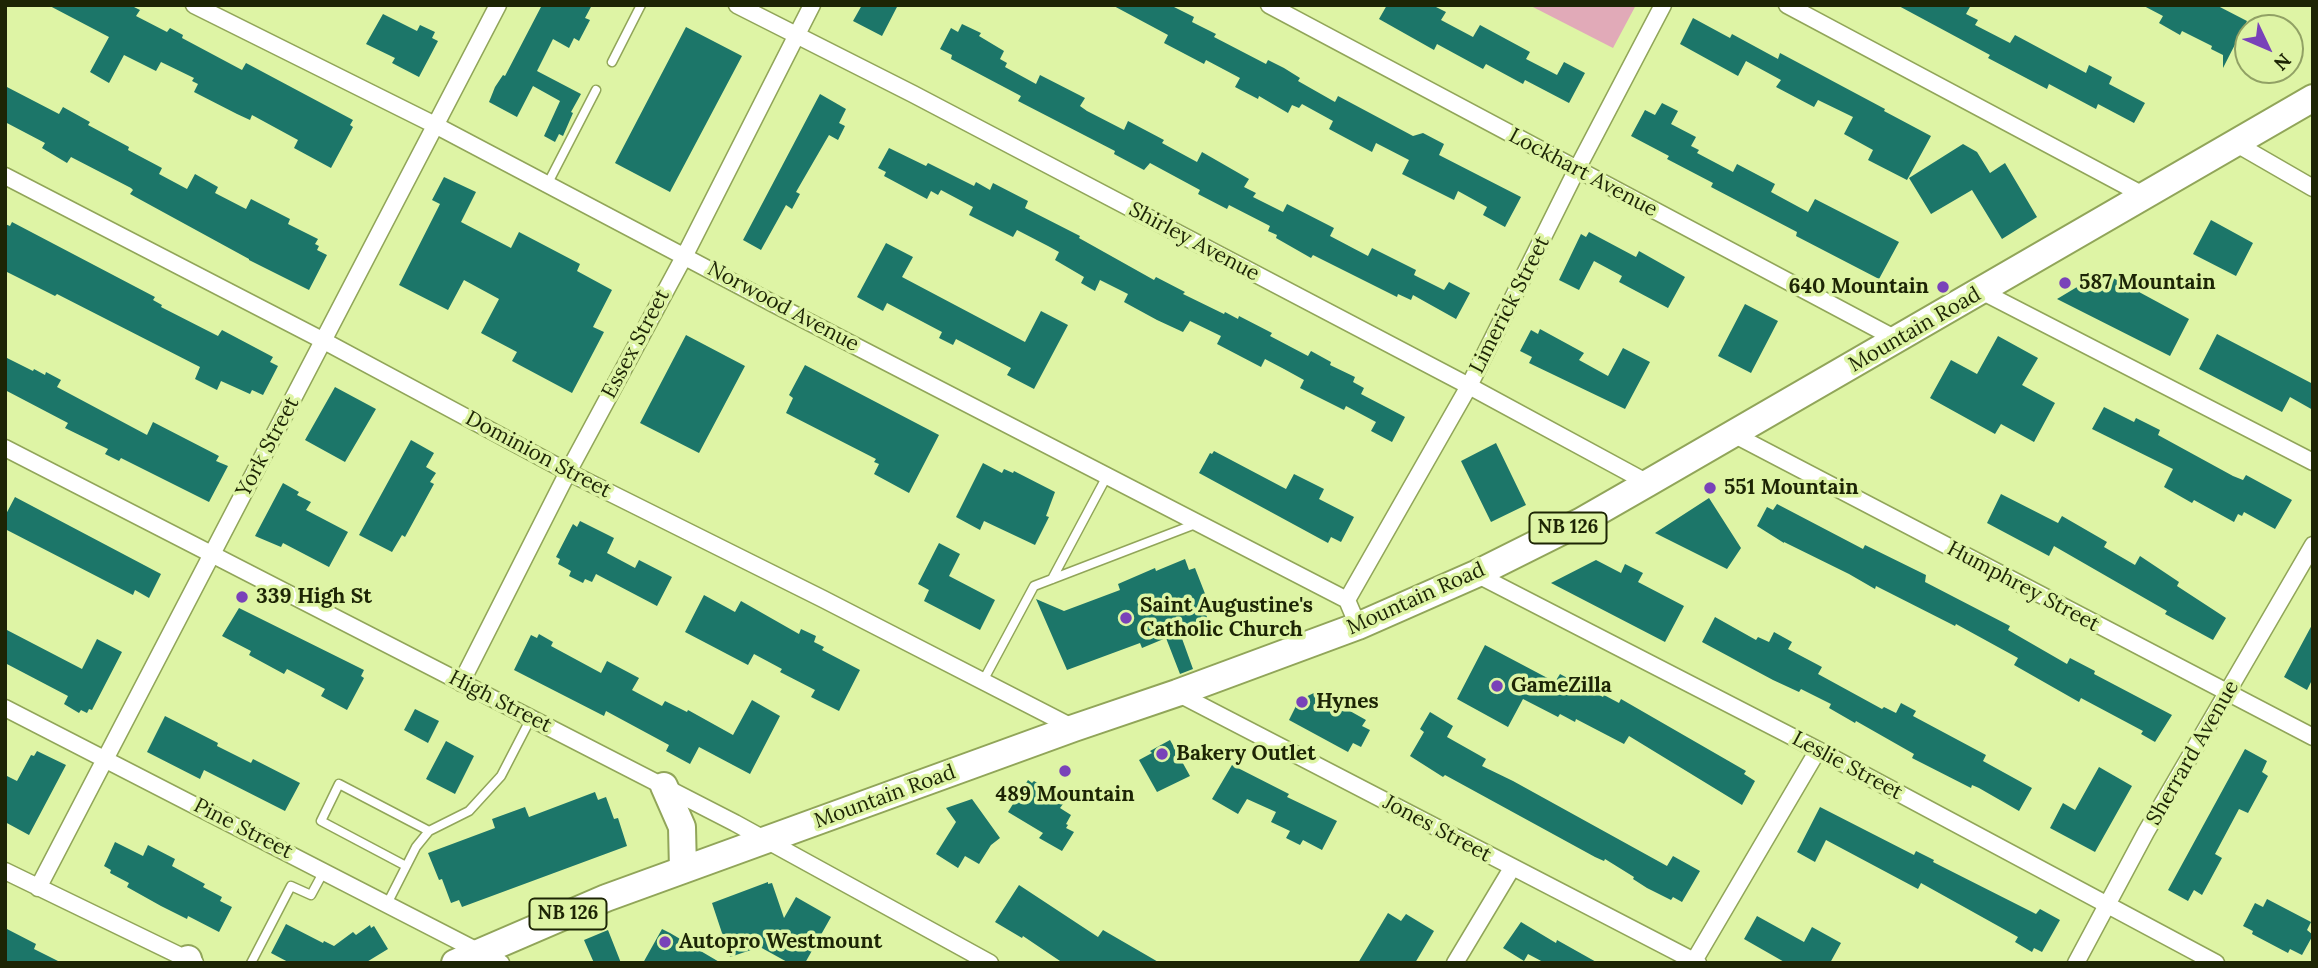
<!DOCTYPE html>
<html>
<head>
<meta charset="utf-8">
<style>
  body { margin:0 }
  #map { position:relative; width:2318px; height:968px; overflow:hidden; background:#def4a5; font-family:Lora,serif }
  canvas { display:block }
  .frame { position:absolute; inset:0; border:7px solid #1d2505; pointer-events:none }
  .north { position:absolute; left:2234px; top:14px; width:70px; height:70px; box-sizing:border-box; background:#def4a5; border:2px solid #91a165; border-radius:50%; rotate:134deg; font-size:19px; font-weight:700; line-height:28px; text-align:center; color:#1d2505 }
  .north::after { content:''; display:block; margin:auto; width:24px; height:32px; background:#7942b9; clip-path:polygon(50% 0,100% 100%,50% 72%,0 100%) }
</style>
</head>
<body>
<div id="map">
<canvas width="2318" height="968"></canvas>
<div class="frame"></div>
<div class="north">N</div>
</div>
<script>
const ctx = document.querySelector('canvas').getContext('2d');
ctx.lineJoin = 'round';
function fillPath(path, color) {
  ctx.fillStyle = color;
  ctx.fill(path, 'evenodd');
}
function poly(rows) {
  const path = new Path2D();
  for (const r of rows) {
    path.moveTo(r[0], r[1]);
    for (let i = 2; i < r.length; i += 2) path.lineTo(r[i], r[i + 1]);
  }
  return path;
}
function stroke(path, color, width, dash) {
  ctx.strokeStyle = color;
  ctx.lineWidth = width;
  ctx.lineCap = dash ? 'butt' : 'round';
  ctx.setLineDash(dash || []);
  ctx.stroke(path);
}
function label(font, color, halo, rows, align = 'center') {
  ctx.font = font + ' Lora,serif';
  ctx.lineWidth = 7;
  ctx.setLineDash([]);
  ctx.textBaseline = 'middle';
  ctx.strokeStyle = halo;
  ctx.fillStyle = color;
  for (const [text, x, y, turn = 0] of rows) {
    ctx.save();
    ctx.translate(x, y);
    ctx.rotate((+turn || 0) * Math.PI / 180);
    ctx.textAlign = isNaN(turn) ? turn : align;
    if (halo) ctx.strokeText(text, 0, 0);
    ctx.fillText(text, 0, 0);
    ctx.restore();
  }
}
fillPath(poly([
  [1529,5,1636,5,1613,48]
]), '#e1aab8');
fillPath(poly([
  [48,5,130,5,140,10,136,16,167,32,170,28,183,35,182,38,242,70,246,63,353,120,350,125,353,127,331,168,294,148,298,140,252,115,250,120,237,114,194,92,198,84,192,81,194,78,161,62,156,71,124,55,109,83,90,72,109,37],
  [542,5,592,5,585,18,590,20,579,41,574,38,569,48,553,39,537,71,581,94,571,112,573,113,563,136,559,134,555,142,544,136,560,101,533,86,517,117,489,102,495,87,503,75,505,76],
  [862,5,898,5,882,36,853,21],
  [1112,5,1170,5,1194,17,1192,22,1216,34,1214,37,1266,64,1268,60,1284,68,1300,78,1298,81,1335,102,1338,96,1413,136,1423,133,1444,144,1439,155,1521,197,1505,227,1483,215,1487,207,1458,191,1454,200,1402,174,1409,160,1376,143,1372,152,1329,129,1333,121,1302,104,1299,108,1292,105,1288,113,1259,96,1258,99,1235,87,1240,78,1206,60,1204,64,1164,43,1168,35],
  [1387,5,1432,5,1446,12,1441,20,1473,37,1480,25,1530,52,1526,59,1557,75,1564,62,1585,73,1569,103,1525,80,1523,84,1486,64,1483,69,1437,44,1434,50,1379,19],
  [1897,5,1971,5,1966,14,1978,20,1975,25,2010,43,2015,35,2086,73,2089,65,2112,77,2109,84,2145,103,2134,123,2098,104,2096,109,2049,84,2047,89,1988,58,1990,55],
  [2142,5,2216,5,2247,21,2223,68,2223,55,2211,49,2212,46,2182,31,2180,35,2159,23,2163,16],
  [383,14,417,31,420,25,435,32,432,38,438,41,419,77,392,63,395,58,366,44],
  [1693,18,1730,38,1732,34,1778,59,1780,53,1885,109,1884,111,1931,136,1907,180,1868,160,1873,150,1844,134,1853,117,1818,100,1814,107,1776,87,1781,80,1746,61,1738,76,1680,44],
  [962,24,981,33,979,36,1004,51,1000,59,1007,63,1005,67,1036,84,1040,75,1085,98,1080,106,1087,111,1124,130,1128,121,1164,140,1162,143,1197,162,1202,152,1249,179,1244,187,1256,193,1253,197,1283,212,1287,204,1334,228,1330,236,1368,256,1372,248,1416,270,1414,275,1444,290,1449,282,1470,293,1456,319,1413,295,1411,300,1398,294,1397,297,1313,255,1311,258,1276,238,1277,235,1268,231,1270,226,1229,205,1227,209,1198,194,1200,190,1150,163,1144,170,1114,154,1115,151,1018,101,1021,96,951,59,952,55,940,49,951,28,958,32],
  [686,27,742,56,670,192,615,163],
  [5,86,59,114,63,107,90,122,88,125,129,147,128,150,162,168,159,174,187,189,195,174,218,187,215,193,246,209,251,199,290,219,288,224,318,239,315,244,319,246,317,250,327,255,309,290,249,260,249,259,130,194,133,190,131,188,71,157,67,163,42,148,45,143,5,122],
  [820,94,846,109,839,123,845,126,838,140,829,135,796,192,800,194,792,209,786,205,761,250,743,240],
  [1662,103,1678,111,1671,124,1696,137,1691,146,1699,150,1697,153,1733,172,1737,164,1775,184,1771,192,1808,212,1815,199,1899,242,1879,279,1796,236,1797,232,1711,187,1713,183,1667,159,1669,156,1631,136,1645,110,1655,115],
  [1963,144,1977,152,1990,173,2005,163,2037,217,2002,239,1972,190,1931,214,1909,178],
  [889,148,926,166,928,163,974,186,976,182,990,190,993,183,1028,201,1025,208,1080,236,1079,238,1154,280,1156,277,1185,292,1183,294,1224,314,1225,312,1238,319,1239,316,1272,333,1270,336,1308,356,1311,351,1331,362,1330,365,1355,377,1353,382,1364,388,1361,394,1405,417,1392,442,1371,431,1376,422,1346,406,1344,410,1300,388,1304,380,1284,369,1265,359,1261,367,1217,344,1221,336,1190,321,1183,332,1157,320,1124,302,1128,294,1100,280,1095,291,1081,283,1084,277,1055,260,1059,252,1048,246,1017,230,1013,237,969,215,973,207,941,190,938,195,931,191,927,199,884,176,886,172,878,168],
  [444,177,476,192,461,222,511,248,519,232,580,264,577,271,612,290,593,327,604,332,572,393,512,361,517,352,481,333,499,299,464,280,448,310,399,285,440,204,432,200],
  [2211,220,2253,243,2236,276,2193,254],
  [12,222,155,297,153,300,162,305,161,307,218,336,222,330,273,357,270,362,278,366,263,395,252,390,250,394,221,381,217,390,195,379,200,367,57,294,55,296,5,271,5,224,10,226],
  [1589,232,1636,257,1639,251,1685,277,1668,308,1619,282,1622,276,1594,261,1579,290,1559,280,1581,234,1586,237],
  [886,243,913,257,902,277,1025,342,1041,311,1068,325,1034,389,1007,375,1011,368,956,339,953,345,939,338,942,332,887,303,883,311,857,297],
  [2102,272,2189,319,2170,356,2057,299],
  [1745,304,1778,321,1751,373,1718,356],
  [1540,329,1584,353,1579,360,1608,376,1623,348,1650,362,1625,409,1529,363,1532,357,1520,351,1531,330,1538,334],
  [2217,334,2313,384,2313,410,2290,397,2282,412,2199,369],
  [686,335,745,366,699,453,640,423],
  [1998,336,2038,358,2022,385,2055,403,2034,442,2001,424,1995,434,1930,398,1951,360,1977,374],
  [5,357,33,371,34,369,45,375,46,372,61,380,57,387,147,435,153,422,219,456,216,461,228,466,209,502,121,458,119,461,105,454,108,449,65,428,68,423,5,390],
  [805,365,939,435,909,493,874,474,879,464,874,462,876,459,786,413,793,398,789,395],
  [335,387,376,409,345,462,305,440],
  [2104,407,2134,422,2136,418,2160,430,2158,435,2233,476,2243,480,2246,475,2292,500,2275,529,2244,512,2242,516,2238,514,2234,522,2194,500,2192,503,2164,487,2173,469,2092,429],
  [411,440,434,453,426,467,436,473,430,482,434,484,405,537,402,535,392,552,359,535],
  [1496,443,1526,505,1491,522,1461,461],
  [1214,451,1286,489,1294,474,1324,489,1319,499,1354,517,1341,542,1331,537,1328,543,1199,473,1210,453,1212,454],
  [983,463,1002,473,1004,469,1013,473,1014,471,1055,492,1046,516,1049,517,1035,545,984,521,980,530,956,517],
  [283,483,299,492,297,495,311,502,306,510,348,532,329,567,283,543,281,547,255,536],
  [2001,494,2058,523,2062,516,2107,542,2104,547,2135,565,2140,556,2179,582,2177,586,2226,618,2213,640,2165,614,2167,611,2054,546,2049,556,1987,523],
  [15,497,161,574,149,598,135,590,133,595,5,529,5,516],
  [1709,498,1741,548,1727,569,1655,533],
  [1777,504,1863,549,1865,545,1926,575,1925,582,2010,626,2008,630,2067,664,2070,658,2095,671,2094,674,2172,715,2155,742,2141,734,2143,731,2081,698,2079,702,2014,665,2018,658,1956,624,1955,626,1876,586,1875,589,1849,574,1784,542,1784,543,1757,526,1767,507,1773,510],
  [580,521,614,538,607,553,635,568,639,560,672,577,657,606,596,574,592,582,585,579,583,583,569,576,571,571,558,564,560,559,556,557,573,524,577,527],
  [939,543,960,554,949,576,995,600,980,630,924,601,929,590,918,584],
  [1185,559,1189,570,1195,568,1211,609,1205,612,1209,622,1180,633,1193,669,1180,674,1166,638,1142,648,1140,643,1067,670,1036,599,1064,611,1120,590,1118,584,1155,568,1156,571],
  [1596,560,1621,573,1625,564,1643,573,1638,582,1684,606,1665,642,1551,583],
  [704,595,735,612,741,601,799,634,801,629,816,636,814,642,824,647,822,650,860,670,839,711,811,697,815,690,780,672,782,669,754,654,748,665,685,632],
  [239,608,364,670,361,676,364,678,347,710,321,696,325,689,287,669,284,674,249,655,251,651,222,636],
  [1715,617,1756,640,1758,637,1769,642,1774,632,1792,642,1788,649,1822,667,1818,674,1882,709,1884,707,1896,713,1901,703,1916,711,1913,716,1986,755,1983,761,2032,788,2019,811,1979,788,1972,785,1971,788,1912,758,1914,754,1856,721,1855,723,1829,708,1831,704,1801,689,1799,692,1773,680,1702,642],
  [2313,623,2313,678,2307,690,2284,677],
  [5,629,82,669,97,639,122,652,92,710,89,709,87,713,81,710,79,713,64,704,68,696,5,663],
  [539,634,553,642,551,646,601,673,607,661,639,678,632,690,662,706,665,701,687,712,688,710,733,735,752,700,780,716,750,774,699,747,690,764,666,751,669,745,606,711,604,716,514,670,531,635,537,638],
  [1485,645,1555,682,1560,674,1603,697,1604,695,1619,703,1621,699,1746,771,1744,774,1755,781,1742,805,1629,736,1624,744,1576,719,1575,722,1560,714,1558,717,1523,699,1508,727,1457,699],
  [1316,692,1366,720,1362,726,1370,730,1361,747,1353,743,1348,752,1289,720,1299,700],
  [415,709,439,721,428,743,404,730],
  [1430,712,1453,726,1447,737,1486,759,1482,766,1513,781,1667,866,1673,856,1700,871,1682,902,1673,897,1671,900,1647,888,1633,879,1634,877,1605,859,1604,861,1595,857,1445,775,1443,777,1410,756,1424,732,1420,729],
  [165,716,218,743,217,746,251,763,253,759,300,783,285,811,204,770,200,779,147,752],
  [1170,740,1190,776,1157,792,1139,760,1152,753,1150,751],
  [446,741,474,756,455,794,426,779],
  [2245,749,2267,761,2262,772,2268,776,2248,813,2239,809,2215,854,2222,858,2202,895,2194,890,2188,901,2168,890],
  [37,751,66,765,29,835,5,822,5,775,17,781,31,755,34,756],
  [1232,765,1289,794,1287,797,1337,821,1322,850,1303,840,1300,845,1286,838,1290,831,1271,822,1276,812,1247,799,1238,814,1212,799],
  [2099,767,2132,786,2095,852,2050,828,2063,803,2075,810],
  [1028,780,1032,783,1034,781,1066,800,1060,808,1071,815,1066,824,1068,825,1066,828,1074,832,1062,851,1039,838,1043,833,1008,812],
  [595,792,598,800,606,797,614,819,618,818,627,846,462,907,459,900,451,903,442,879,439,880,428,853,495,828,492,819,525,807,529,817],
  [972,799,1000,838,991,845,979,864,965,856,958,868,936,854,956,822,946,808],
  [1820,807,1914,855,1916,851,1934,860,1933,862,2036,914,2040,909,2060,920,2042,952,2034,948,2032,952,2015,942,2018,937,1921,883,1918,889,1826,840,1815,862,1797,852],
  [115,842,143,856,148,845,175,859,172,866,205,884,203,887,222,897,220,901,232,907,219,932,188,916,187,919,161,906,127,887,129,883,110,873,111,870,104,866],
  [768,882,768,884,772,883,784,918,796,897,831,917,805,963,789,963,760,947,730,957,712,903],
  [1019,885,1098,937,1103,930,1160,963,1063,963,1023,936,1022,938,995,922],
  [2267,899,2311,922,2307,930,2313,935,2302,955,2290,949,2288,953,2252,934,2253,931,2243,926,2255,903,2263,907],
  [1388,913,1401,921,1406,914,1434,931,1415,963,1358,963],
  [1757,916,1804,942,1812,927,1841,943,1830,963,1786,963,1744,939],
  [1521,922,1556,943,1557,940,1598,963,1545,963,1528,954,1524,961,1503,948],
  [286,924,323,943,324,941,334,946,353,932,356,935,370,925,371,928,374,926,388,949,365,963,290,963,271,953],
  [5,928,36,944,34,949,62,963,5,963],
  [662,929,670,933,721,963,643,963],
  [608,930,621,963,594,963,584,940]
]), '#1c7669');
const service = poly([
  [612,62,641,5],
  [548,183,596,90],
  [1052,579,1107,476],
  [983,681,1034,586,1198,523],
  [406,866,321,821,339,784,429,831],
  [387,904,416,847,429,831,469,811,501,776,531,718],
  [251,963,291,886,311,895,324,871]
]);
const minor = poly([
  [194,5,435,125,774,304,1347,600,1358,626],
  [737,5,913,94,1469,386,1648,483],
  [1269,5,1898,340],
  [1787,5,2145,196],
  [2235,143,2313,188],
  [5,176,324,341,568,472,823,599,1074,728],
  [1981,291,2313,462],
  [1733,434,2313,737],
  [5,448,735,823,990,963],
  [1476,574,1818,750,2216,963],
  [1347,600,1469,386,1577,169,1663,5],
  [461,683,568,472,685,255,812,5],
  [1177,693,1698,963],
  [5,708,501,963],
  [5,871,195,963],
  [38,888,498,5],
  [1694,961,1818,750],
  [1455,963,1512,868],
  [2076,963,2146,832,2313,545]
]);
const primary = poly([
  [664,786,682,827,683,870],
  [188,959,189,963],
  [455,963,606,898,1074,728,1177,693,1358,626,1476,574,1580,522,1648,483,2313,98]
]);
stroke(service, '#91a559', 11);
stroke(minor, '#91a559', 19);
stroke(primary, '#91a559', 30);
stroke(service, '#fff', 8);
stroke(minor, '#fff', 16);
stroke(primary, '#fff', 26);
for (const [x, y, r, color] of [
  [2065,283,7,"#7942b9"],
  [1943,287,7,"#7942b9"],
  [1710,488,7,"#7942b9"],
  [242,597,7,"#7942b9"],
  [1126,618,7,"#7942b9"],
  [1497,686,7,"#7942b9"],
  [1302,702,7,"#7942b9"],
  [1162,754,7,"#7942b9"],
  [1065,771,7,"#7942b9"],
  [665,942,7,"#7942b9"]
]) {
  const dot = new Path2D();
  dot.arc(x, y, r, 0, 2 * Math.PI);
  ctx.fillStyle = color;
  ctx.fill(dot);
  stroke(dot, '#def4a5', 2.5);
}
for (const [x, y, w] of [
  [1568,528,77],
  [568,914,77]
]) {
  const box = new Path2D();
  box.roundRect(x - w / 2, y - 15.5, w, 31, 5);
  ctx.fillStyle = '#def4a5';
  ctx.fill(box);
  stroke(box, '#1d2505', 2);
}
label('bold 19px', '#1d2505', null, [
  ["NB 126",1568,528],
  ["NB 126",568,914]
]);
label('21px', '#1d2505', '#def4a5', [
  ["Lockhart Avenue",1583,173,28],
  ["Shirley Avenue",1194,242,28],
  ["Limerick Street",1510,305,-63],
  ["Norwood Avenue",783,307,28],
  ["Mountain Road",1915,330,-30],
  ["Essex Street",636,344,-62],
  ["York Street",268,447,-62],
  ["Dominion Street",538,455,28],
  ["Humphrey Street",2023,587,28],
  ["Mountain Road",1416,599,-24],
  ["High Street",500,702,27],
  ["Sherrard Avenue",2193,753,-60],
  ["Leslie Street",1847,766,28],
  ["Mountain Road",885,797,-20],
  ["Pine Street",243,829,27],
  ["Jones Street",1437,829,28]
]);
label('bold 21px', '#1d2505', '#def4a5', [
  ["587 Mountain",2079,283],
  ["640 Mountain",1929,287,"right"],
  ["551 Mountain",1724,488],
  ["339 High St",256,597],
  ["Saint Augustine's",1140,606],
  ["Catholic Church",1140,630],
  ["GameZilla",1511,686],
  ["Hynes",1316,702],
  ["Bakery Outlet",1176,754],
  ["489 Mountain",1065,795,"center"],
  ["Autopro Westmount",679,942]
], 'left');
</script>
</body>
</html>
